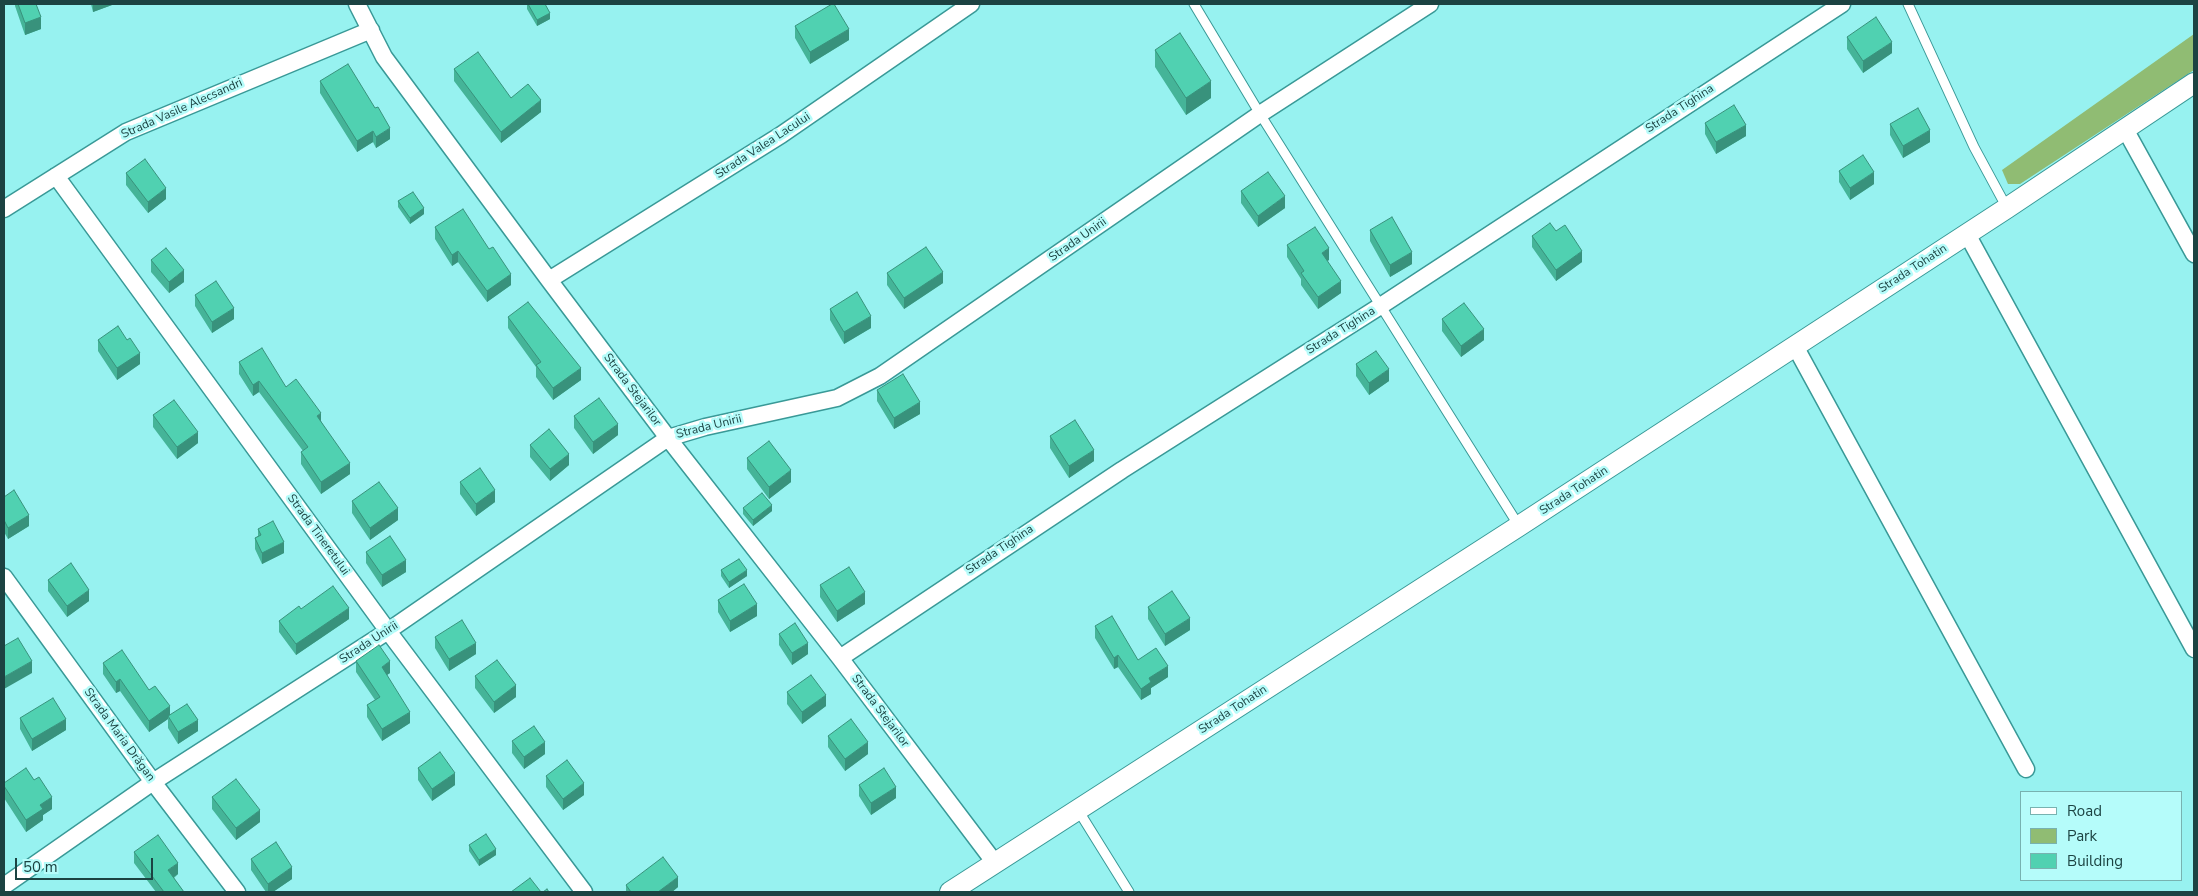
<!DOCTYPE html>
<html>
<head>
<meta charset="utf-8">
<style>
  body { margin:0 }
  #map { position:relative; width:2198px; height:896px; overflow:hidden; background:#97f2f0; font-family:"Nunito Sans",sans-serif }
  canvas { display:block }
  .frame { position:absolute; inset:0; border:5px solid #1c4342; pointer-events:none }
  .legend { position:absolute; left:2020px; top:791px; width:162px; height:90px; box-sizing:border-box; background:#b5fcfa; border:1px solid #78b2b0; margin:0; padding:6px 9px; list-style:none; font-size:15px; color:#1c4342 }
  .legend li { display:flex; align-items:center; gap:10px; height:25px }
  .legend b { width:25px; border:1px solid #78b2b0 }
  .scale { position:absolute; left:15px; top:858px; width:138px; height:22px; box-sizing:border-box; border:2px solid #1c4342; border-top:0; padding-left:6px; font-size:15px; line-height:18px; white-space:nowrap; color:#1c4342; -webkit-text-stroke:4px #b5fcfa; paint-order:stroke }
</style>
</head>
<body>
<div id="map">
<canvas width="2198" height="896"></canvas>
<div class="frame"></div>
<ul class="legend">
<li><b style="height:6px;background:#fff"></b>Road</li>
<li><b style="height:14px;background:#90bc73"></b>Park</li>
<li><b style="height:14px;background:#50d1b1"></b>Building</li>
</ul>
<div class="scale">50 m</div>
</div>
<script>
const ctx = document.querySelector('canvas').getContext('2d');
ctx.lineJoin = 'round';
function fillPath(path, color) {
  ctx.fillStyle = color;
  ctx.fill(path, 'evenodd');
}
function poly(rows) {
  const path = new Path2D();
  for (const r of rows) {
    path.moveTo(r[0], r[1]);
    for (let i = 2; i < r.length; i += 2) path.lineTo(r[i], r[i + 1]);
  }
  return path;
}
function stroke(path, color, width, dash) {
  ctx.strokeStyle = color;
  ctx.lineWidth = width;
  ctx.lineCap = dash ? 'butt' : 'round';
  ctx.setLineDash(dash || []);
  ctx.stroke(path);
}
function label(font, color, halo, rows, align = 'center') {
  ctx.font = font + ' "Nunito Sans",sans-serif';
  ctx.lineWidth = 5;
  ctx.setLineDash([]);
  ctx.textBaseline = 'middle';
  ctx.strokeStyle = halo;
  ctx.fillStyle = color;
  for (const [text, x, y, turn = 0] of rows) {
    ctx.save();
    ctx.translate(x, y);
    ctx.rotate((+turn || 0) * Math.PI / 180);
    ctx.textAlign = isNaN(turn) ? turn : align;
    if (halo) ctx.strokeText(text, 0, 0);
    ctx.fillText(text, 0, 0);
    ctx.restore();
  }
}
fillPath(poly([
  [2194,34,2194,70,2020,184,2008,184,2002,170]
]), '#90bc73');
const service = poly([
  [1194,4,1260,114,1519,526],
  [1908,4,1974,147,2007,208],
  [1078,810,1129,892]
]);
const minor = poly([
  [357,4,384,57,549,280,668,438,840,658,995,863],
  [2125,129,2194,254],
  [56,176,388,631,584,892],
  [4,209,126,132,371,30],
  [1967,234,2194,649],
  [549,280,781,135,971,4],
  [1795,346,2026,769],
  [4,577,153,782,237,892],
  [840,658,1122,470,1382,305,1842,4],
  [4,886,153,782,388,631,668,438,705,427,837,398,880,376,1260,114,1430,4]
]);
const tertiary = poly([
  [950,892,1519,526,2007,208,2194,83]
]);
stroke(service, '#399997', 11);
stroke(minor, '#399997', 19);
stroke(tertiary, '#399997', 22);
stroke(service, '#fff', 9);
stroke(minor, '#fff', 16);
stroke(tertiary, '#fff', 20);
fillPath(poly([
  [15,4,36,4,41,29,25,35,15,6],
  [91,4,112,4,112,5,93,12],
  [527,4,550,19,537,26,527,9],
  [795,26,849,40,810,64,795,38],
  [1847,37,1892,53,1863,73,1847,49],
  [1155,50,1211,98,1186,115,1155,67],
  [454,69,511,98,541,112,501,143,454,81],
  [320,81,390,139,376,148,373,142,357,152,320,93],
  [1705,123,1746,136,1716,154,1705,134],
  [1890,124,1930,142,1903,158,1890,135],
  [1839,171,1874,184,1850,200,1839,182],
  [126,173,166,199,148,213,126,185],
  [1241,191,1285,208,1258,227,1241,203],
  [398,201,424,214,410,224,398,207],
  [435,227,511,285,487,302,458,262,452,266,435,239],
  [1370,230,1412,264,1390,277,1370,241],
  [1556,231,1582,262,1556,281,1532,247,1532,236],
  [1287,245,1329,260,1327,261,1341,293,1318,309,1301,285,1301,279,1287,257],
  [151,260,184,282,169,293,151,272],
  [887,273,943,283,904,309,887,285],
  [195,295,234,319,212,333,195,306],
  [830,309,871,328,844,344,830,320],
  [508,317,581,380,553,400,536,377,536,367,508,328],
  [1442,319,1484,340,1461,357,1442,331],
  [98,340,127,340,140,364,117,380,98,351],
  [239,362,286,387,321,421,350,474,321,494,301,464,301,452,303,451,259,392,253,396,239,374],
  [1356,364,1389,381,1369,395,1356,376],
  [877,390,920,414,894,429,877,401],
  [153,415,198,443,177,459,153,427],
  [574,416,618,435,593,454,574,428],
  [1050,436,1094,461,1069,478,1050,448],
  [530,445,569,465,550,481,530,457],
  [747,458,791,482,769,499,747,469],
  [460,482,495,502,476,516,460,494],
  [4,497,29,526,8,539,4,532],
  [352,501,398,520,370,540,352,513],
  [743,508,772,511,753,526,743,514],
  [258,529,284,553,262,564,255,549,255,538,258,536],
  [366,552,406,572,382,587,366,563],
  [721,570,747,576,729,588,721,576],
  [48,580,89,601,67,617,48,591],
  [820,585,865,604,837,622,820,597],
  [718,600,757,616,730,632,718,612],
  [1148,607,1190,630,1165,646,1148,619],
  [301,609,349,619,296,655,279,632,279,621],
  [1095,626,1138,660,1168,677,1151,688,1151,694,1141,700,1118,667,1114,669,1095,638],
  [779,634,808,654,792,665,779,645],
  [435,637,476,654,449,671,435,648],
  [356,661,390,673,387,675,410,723,382,741,367,717,367,705,375,700,356,672],
  [103,663,149,690,170,715,198,731,178,744,168,728,168,719,149,732,120,691,116,693,103,674],
  [475,676,516,697,494,713,475,688],
  [787,692,826,706,802,724,787,704],
  [20,718,66,730,32,751,20,729],
  [828,736,868,754,845,771,828,747],
  [512,741,545,754,524,769,512,753],
  [418,768,455,785,432,801,418,780],
  [546,776,584,795,563,810,546,787],
  [34,780,52,809,43,815,43,820,26,832,4,798,4,783],
  [859,785,896,798,871,815,859,796],
  [212,797,260,822,236,840,212,809],
  [469,845,496,855,479,866,469,851],
  [134,852,178,874,174,878,184,892,156,892,134,863],
  [251,859,292,879,273,892,266,892,251,870],
  [626,885,678,887,672,892,626,892]
]), '#45b498');
fillPath(poly([
  [93,4,112,4,112,5,93,12],
  [550,13,550,19,537,26,537,20],
  [41,17,41,29,25,35,25,23],
  [849,29,849,40,810,64,810,52],
  [1892,42,1892,53,1863,73,1863,61],
  [1211,81,1211,98,1186,115,1186,98],
  [541,100,541,112,501,143,501,132],
  [1746,125,1746,136,1716,154,1716,142],
  [390,128,390,139,376,148,376,137],
  [1930,130,1930,142,1903,158,1903,146],
  [373,131,373,142,357,152,357,141],
  [1874,172,1874,184,1850,200,1850,188],
  [166,188,166,199,148,213,148,202],
  [1285,196,1285,208,1258,227,1258,216],
  [424,208,424,214,410,224,410,218],
  [1329,248,1329,260,1322,264,1322,253],
  [458,251,458,262,452,266,452,255],
  [1582,251,1582,262,1556,281,1556,270],
  [1412,252,1412,264,1390,277,1390,265],
  [184,270,184,282,169,293,169,282],
  [943,272,943,283,904,309,904,298],
  [511,274,511,285,487,302,487,291],
  [1341,281,1341,293,1318,309,1318,297],
  [234,308,234,319,212,333,212,322],
  [871,316,871,328,844,344,844,332],
  [1484,329,1484,340,1461,357,1461,346],
  [140,353,140,364,117,380,117,368],
  [581,368,581,380,553,400,553,388],
  [1389,369,1389,381,1369,395,1369,383],
  [259,381,259,392,253,396,253,385],
  [920,402,920,414,894,429,894,418],
  [321,413,321,424,317,416],
  [618,424,618,435,593,454,593,442],
  [198,432,198,443,177,459,177,447],
  [1094,450,1094,461,1069,478,1069,466],
  [569,454,569,465,550,481,550,469],
  [350,463,350,474,321,494,321,482],
  [791,470,791,482,769,499,769,487],
  [495,490,495,502,476,516,476,504],
  [772,505,772,511,753,526,753,520],
  [398,508,398,520,370,540,370,528],
  [29,515,29,526,8,539,8,528],
  [284,542,284,553,262,564,262,553],
  [406,560,406,572,382,587,382,575],
  [747,570,747,576,729,588,729,582],
  [89,590,89,601,67,617,67,606],
  [865,592,865,604,837,622,837,611],
  [757,604,757,616,730,632,730,621],
  [349,608,349,619,296,655,296,644],
  [1190,618,1190,630,1165,646,1165,634],
  [476,643,476,654,449,671,449,659],
  [808,643,808,654,792,665,792,653],
  [1118,655,1118,667,1114,669,1114,658],
  [32,661,32,673,4,689,4,677],
  [390,661,390,673,382,678,382,667],
  [1168,666,1168,677,1151,688,1151,694,1141,700,1141,689,1149,678],
  [120,679,120,691,116,693,116,682],
  [516,685,516,697,494,713,494,702],
  [826,695,826,706,802,724,802,712],
  [170,706,170,718,168,716,168,719,149,732,149,721],
  [410,712,410,723,382,741,382,729],
  [66,719,66,730,32,751,32,739],
  [198,720,198,731,178,744,178,732],
  [545,742,545,754,524,769,524,757],
  [868,742,868,754,845,771,845,759],
  [455,773,455,785,432,801,432,789],
  [584,783,584,795,563,810,563,799],
  [896,787,896,798,871,815,871,803],
  [52,797,52,809,43,815,43,820,26,832,26,820,40,805],
  [260,810,260,822,236,840,236,828],
  [496,849,496,855,479,866,479,860],
  [178,863,178,874,168,881,168,870],
  [292,867,292,879,273,892,268,892,268,884],
  [678,877,678,887,672,892,658,892]
]), '#38927c');
const building = poly([
  [18,4,36,4,41,17,25,23,18,4],
  [528,4,545,4,550,13,537,20,528,4],
  [832,4,834,4,849,29,810,52,795,26,832,4],
  [1876,17,1892,42,1863,61,1847,37,1876,17],
  [1180,33,1211,81,1186,98,1155,50,1180,33],
  [478,52,511,98,528,84,541,100,501,132,454,69,478,52],
  [348,64,375,108,378,107,390,128,376,137,373,131,357,141,320,81,348,64],
  [1734,105,1746,125,1716,142,1705,123,1734,105],
  [1918,108,1930,130,1903,146,1890,124,1918,108],
  [1863,155,1874,172,1850,188,1839,171,1863,155],
  [145,159,166,188,148,202,126,173,145,159],
  [1268,172,1285,196,1258,216,1241,191,1268,172],
  [413,192,424,208,410,218,398,201,413,192],
  [463,209,489,249,493,247,511,274,487,291,458,251,452,255,435,227,463,209],
  [1392,217,1412,252,1390,265,1370,230,1392,217],
  [1550,223,1556,231,1565,225,1582,251,1556,270,1532,236,1550,223],
  [1315,227,1329,248,1322,253,1341,281,1318,297,1301,273,1304,271,1287,245,1315,227],
  [926,247,943,272,904,298,887,273,926,247],
  [166,248,184,270,169,282,151,260,166,248],
  [216,281,234,308,212,322,195,295,216,281],
  [857,292,871,316,844,332,830,309,857,292],
  [528,302,581,368,553,388,536,365,541,362,508,317,528,302],
  [1464,303,1484,329,1461,346,1442,319,1464,303],
  [118,326,127,340,130,338,140,353,117,368,98,340,118,326],
  [262,348,286,387,296,379,321,413,317,416,350,463,321,482,301,452,308,447,259,381,253,385,239,362,262,348],
  [1376,351,1389,369,1369,383,1356,364,1376,351],
  [903,374,920,402,894,418,877,390,903,374],
  [599,398,618,424,593,442,574,416,599,398],
  [174,400,198,432,177,447,153,415,174,400],
  [1075,420,1094,450,1069,466,1050,436,1075,420],
  [549,429,569,454,550,469,530,445,549,429],
  [769,441,791,470,769,487,747,458,769,441],
  [480,468,495,490,476,504,460,482,480,468],
  [379,482,398,508,370,528,352,501,379,482],
  [14,490,29,515,8,528,4,520,4,497,14,490],
  [762,493,772,505,753,520,743,508,762,493],
  [273,521,284,542,262,553,255,538,261,535,258,529,273,521],
  [390,536,406,560,382,575,366,552,390,536],
  [739,559,747,570,729,582,721,570,739,559],
  [71,563,89,590,67,606,48,580,71,563],
  [849,567,865,592,837,611,820,585,849,567],
  [744,584,757,604,730,621,718,600,744,584],
  [333,586,349,608,296,644,279,621,299,606,301,609,333,586],
  [1172,591,1190,618,1165,634,1148,607,1172,591],
  [1112,616,1138,660,1156,648,1168,666,1149,678,1151,682,1141,689,1118,655,1114,658,1095,626,1112,616],
  [462,620,476,643,449,659,435,637,462,620],
  [795,623,808,643,792,653,779,634,795,623],
  [18,638,32,661,4,677,4,646,18,638],
  [379,645,390,661,382,667,410,712,382,729,367,705,380,697,356,661,379,645],
  [122,650,149,690,155,686,170,706,149,721,120,679,116,682,103,663,122,650],
  [497,660,516,685,494,702,475,676,497,660],
  [811,675,826,695,802,712,787,692,811,675],
  [53,698,66,719,32,739,20,718,53,698],
  [187,704,198,720,178,732,168,716,187,704],
  [851,719,868,742,845,759,828,736,851,719],
  [534,726,545,742,524,757,512,741,534,726],
  [440,752,455,773,432,789,418,768,440,752],
  [567,760,584,783,563,799,546,776,567,760],
  [26,768,34,780,39,777,52,797,40,805,43,809,26,820,4,786,4,783,26,768],
  [884,768,896,787,871,803,859,785,884,768],
  [236,779,260,810,236,828,212,797,236,779],
  [486,834,496,849,479,860,469,845,486,834],
  [158,835,178,863,168,870,184,892,164,892,134,852,158,835],
  [276,842,292,867,268,884,251,859,276,842],
  [663,857,678,877,658,892,631,892,626,885,663,857],
  [530,878,541,892,511,892,530,878],
  [547,889,549,892,543,892,547,889]
]);
fillPath(building, '#50d1b1');
stroke(building, '#38927c', 1);
label('12px', '#1c4342', '#b5fcfa', [
  ["Strada Vasile Alecsandri",182,109,-24],
  ["Strada Tighina",1680,109,-33],
  ["Strada Valea Lacului",763,146,-33],
  ["Strada Unirii",1078,240,-35],
  ["Strada Tohatin",1913,269,-33],
  ["Strada Tighina",1341,331,-32],
  ["Strada Stejarilor",632,390,53],
  ["Strada Unirii",709,427,-14],
  ["Strada Tohatin",1574,491,-33],
  ["Strada Tineretului",318,535,54],
  ["Strada Tighina",1000,550,-34],
  ["Strada Unirii",369,643,-33],
  ["Strada Tohatin",1233,710,-33],
  ["Strada Stejarilor",880,711,53],
  ["Strada Maria Drăgan",119,735,54]
]);
</script>
</body>
</html>
